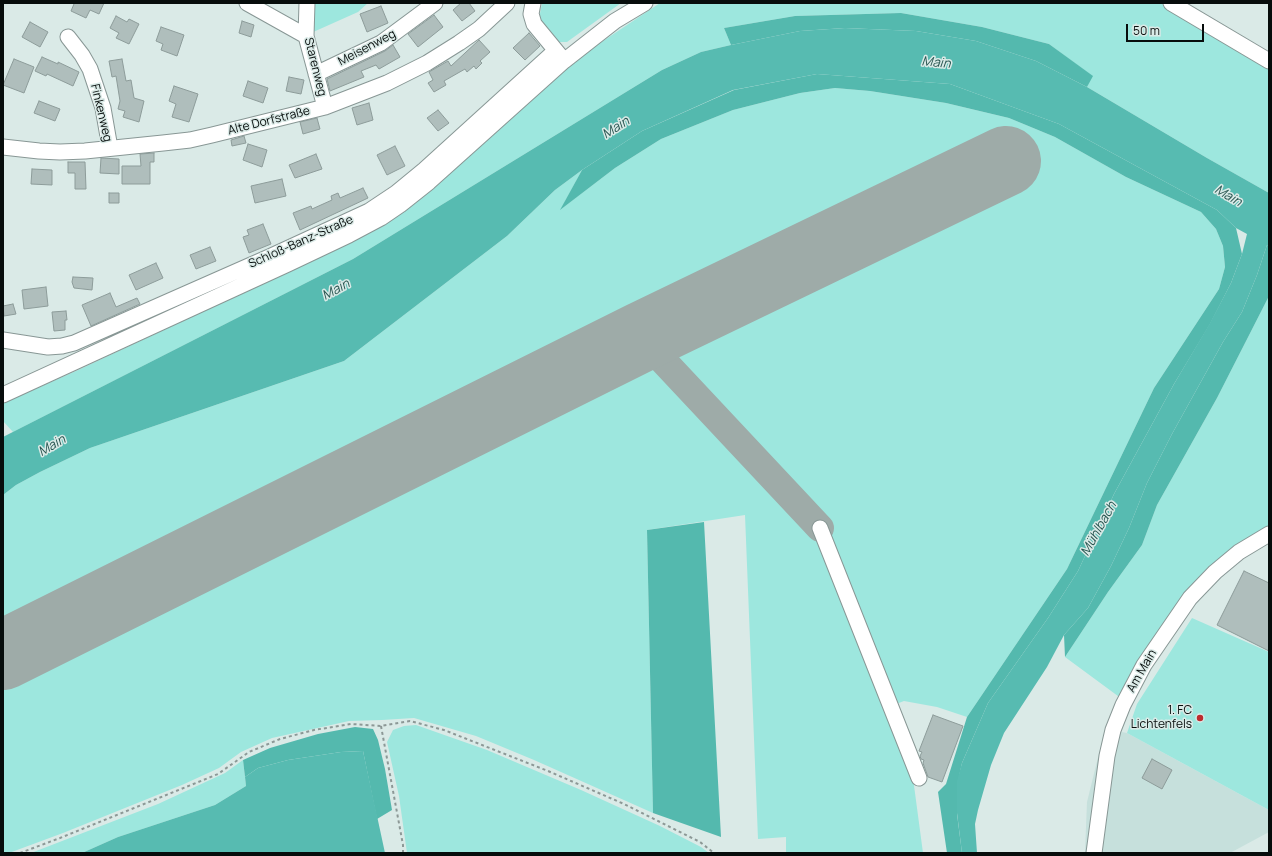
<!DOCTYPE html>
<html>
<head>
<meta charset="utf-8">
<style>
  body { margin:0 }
  #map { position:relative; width:1272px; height:856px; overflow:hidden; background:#daeae7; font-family:Manrope,sans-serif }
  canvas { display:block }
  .frame { position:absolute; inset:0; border:4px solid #070d0c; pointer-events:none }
  .scale { position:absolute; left:1126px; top:24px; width:78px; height:18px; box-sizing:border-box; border:2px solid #070d0c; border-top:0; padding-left:5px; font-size:12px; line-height:14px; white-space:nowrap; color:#070d0c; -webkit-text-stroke:3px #daeae7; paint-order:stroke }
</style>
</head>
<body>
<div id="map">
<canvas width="1272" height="856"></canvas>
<div class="frame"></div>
<div class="scale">50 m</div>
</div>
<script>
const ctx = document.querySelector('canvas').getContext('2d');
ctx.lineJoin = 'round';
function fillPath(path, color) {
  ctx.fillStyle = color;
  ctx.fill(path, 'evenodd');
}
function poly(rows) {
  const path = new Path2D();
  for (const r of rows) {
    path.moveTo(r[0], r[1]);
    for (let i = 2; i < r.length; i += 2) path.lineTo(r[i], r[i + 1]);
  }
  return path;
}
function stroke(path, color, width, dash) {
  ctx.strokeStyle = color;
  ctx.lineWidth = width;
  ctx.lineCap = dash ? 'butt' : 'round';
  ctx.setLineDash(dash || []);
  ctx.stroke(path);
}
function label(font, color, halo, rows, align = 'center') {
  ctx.font = font + ' Manrope,sans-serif';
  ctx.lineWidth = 3;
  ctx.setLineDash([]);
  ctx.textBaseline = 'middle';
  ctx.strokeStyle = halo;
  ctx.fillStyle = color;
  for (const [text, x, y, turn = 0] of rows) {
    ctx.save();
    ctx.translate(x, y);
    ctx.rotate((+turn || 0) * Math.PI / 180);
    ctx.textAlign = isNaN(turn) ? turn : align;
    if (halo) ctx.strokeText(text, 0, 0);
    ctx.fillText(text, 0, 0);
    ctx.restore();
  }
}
fillPath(poly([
  [1105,729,1127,733,1269,810,1269,832,1230,853,1085,853,1087,802]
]), '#c6e0dc');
fillPath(poly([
  [312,3,368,3,358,12,311,33],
  [542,3,621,3,567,42,559,42,539,19],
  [660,3,1160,3,1198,24,1269,68,1269,193,1207,158,1087,87,1092,76,1049,44,982,27,901,13,795,16,724,28,731,45,701,52,662,70,353,259,13,432,3,421,3,403,76,371,221,303,390,221,432,190,501,126,547,85,588,51],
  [835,88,870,91,946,103,1009,118,1055,137,1126,177,1201,212,1216,229,1223,246,1225,267,1219,289,1154,388,1067,569,967,717,937,707,904,701,883,709,913,778,923,853,786,853,786,837,758,839,745,515,647,530,653,813,534,760,476,736,414,718,382,720,349,721,272,738,241,752,219,768,182,785,63,833,9,853,3,853,3,495,16,485,40,472,90,448,344,361,507,236,555,190,582,170,561,209,615,168,661,139,733,110,800,93],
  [1269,296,1269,526,1237,544,1200,581,1122,699,1065,657,1108,592,1142,545,1157,505,1217,398],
  [1192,618,1269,652,1269,810,1127,733,1137,704],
  [416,725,487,750,581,790,660,826,701,847,709,853,407,853,399,796,387,742,393,730,404,726],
  [243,760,246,786,215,805,118,837,82,853,31,853,158,804,225,773]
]), '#9de7de');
fillPath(poly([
  [901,13,982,27,1049,44,1093,76,1087,87,1036,61,976,41,916,31,845,28,800,31,731,45,724,28,795,16],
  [817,74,950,84,1059,124,1217,210,1236,228,1242,254,1231,283,1210,324,1174,384,1114,494,1078,571,1048,618,988,703,962,763,958,781,957,814,962,853,947,853,938,792,946,784,967,717,1067,569,1154,388,1219,289,1225,267,1223,246,1216,229,1201,212,1126,177,1055,137,1009,118,946,103,870,91,835,88,800,93,733,110,661,139,615,168,560,210,582,170,642,131,734,90],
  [1267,245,1269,246,1269,296,1217,398,1157,505,1142,545,1108,592,1065,657,1064,635,1088,608,1111,566,1129,528,1147,483,1172,434,1223,342,1242,312,1257,275],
  [704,522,721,837,653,813,647,530],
  [355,727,373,729,378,740,385,769,392,810,377,819,363,751,341,752,288,760,258,768,245,777,243,760,270,748,318,734]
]), '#54b9ae');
fillPath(poly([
  [845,28,916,31,976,41,1036,61,1087,87,1207,158,1269,193,1269,246,1267,245,1257,275,1242,312,1223,342,1172,434,1147,483,1129,528,1111,566,1088,608,1064,635,1047,667,1004,733,991,765,978,810,975,824,977,853,962,853,957,813,957,781,962,763,988,703,1048,618,1078,571,1114,494,1174,384,1210,323,1231,283,1242,254,1247,234,1236,228,1217,210,1059,124,950,84,817,74,733,90,642,131,582,170,555,190,507,236,344,361,90,448,40,472,16,485,3,495,3,437,353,259,662,70,701,52,731,45,800,31],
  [363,751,385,853,82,853,118,837,215,805,246,786,245,777,258,768,288,760,341,752]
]), '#57bbb1');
stroke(poly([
  [641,337,820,528]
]), '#9eaba8', 28);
stroke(poly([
  [3,655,641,337,1006,161]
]), '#9eaba8', 70);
const building = poly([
  [72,3,104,3,99,14,90,10,86,18,71,11,74,4,72,3],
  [461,3,469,3,475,11,462,21,453,10,461,3],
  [381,6,388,23,367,32,360,14,381,6],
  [434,15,443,27,418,47,408,34,434,15],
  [116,16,127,22,129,19,139,24,129,44,116,38,119,33,110,28,116,16],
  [242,21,254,25,251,37,239,33,242,21],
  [30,22,48,32,40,47,22,37,30,22],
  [161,27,184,35,177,56,161,50,163,44,156,41,161,27],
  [529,33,540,46,525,60,513,48,529,33],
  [479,40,490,52,480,61,482,63,476,69,474,66,467,72,465,69,444,81,446,85,434,92,428,83,433,80,429,72,448,61,451,66,479,40],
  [393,45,400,57,379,69,376,65,361,71,364,77,330,91,327,79,385,51,393,45],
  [42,57,58,64,58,62,79,72,73,86,47,74,46,76,35,71,42,57],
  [14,59,34,67,24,93,3,85,14,59],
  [122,59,126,81,131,80,134,98,144,101,139,122,123,117,125,111,118,109,120,101,116,76,112,77,109,61,122,59],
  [289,77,304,80,301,94,286,91,289,77],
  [248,81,268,88,263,103,243,96,248,81],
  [174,86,198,94,189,122,172,117,176,104,169,101,174,86],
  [39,101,60,109,55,121,34,113,39,101],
  [369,103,373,120,357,125,352,108,369,103],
  [438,110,449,123,438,131,427,118,438,110],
  [317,118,320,129,303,134,300,122,317,118],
  [244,136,246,143,232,146,231,140,244,136],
  [248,144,267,150,262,167,243,160,248,144],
  [395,146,405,166,387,175,377,155,395,146],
  [154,153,154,162,150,162,150,184,122,184,122,166,141,166,140,154,154,153],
  [316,154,322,169,295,178,289,165,316,154],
  [101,158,119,159,119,174,100,173,101,158],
  [68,162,85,162,86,189,75,189,75,173,68,173,68,162],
  [32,169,52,170,52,185,31,184,32,169],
  [282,179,286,196,255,203,251,186,282,179],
  [363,188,368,198,300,230,293,213,311,206,312,209,332,200,331,196,338,193,340,198,363,188],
  [109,193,119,193,119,203,109,203,109,193],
  [263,224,271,244,249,253,243,237,249,235,247,230,263,224],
  [210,247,216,261,196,269,190,255,210,247],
  [156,263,163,278,136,290,129,275,156,263],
  [73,277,93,278,92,290,74,288,72,282,73,277],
  [46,287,48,306,24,309,22,290,46,287],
  [110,293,116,307,137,298,140,304,91,326,82,305,110,293],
  [13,304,16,314,4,316,3,306,13,304],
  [66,311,67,320,65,320,65,330,54,331,52,312,66,311],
  [1244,571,1269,583,1269,651,1217,625,1244,571],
  [933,715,963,726,942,782,928,777,923,763,924,760,921,759,920,756,922,752,919,751,933,715],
  [1152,759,1172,770,1162,789,1142,778,1152,759]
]);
fillPath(building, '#afbebc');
stroke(building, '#8d9c9a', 1);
const minor = poly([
  [247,3,306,36],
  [307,3,306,36,325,107],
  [533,3,531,14,534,24,562,58],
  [1171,3,1269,61],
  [68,37,82,55,90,69,103,108,110,148],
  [316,74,381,43,435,3],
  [3,147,39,151,60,152,85,151,163,143,190,140,212,135,325,107,387,83,427,63,459,43,479,29,507,3],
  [3,340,48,347,62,346,74,343,269,257,369,211,396,193,424,170,555,51],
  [3,395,288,264,349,235,381,218,400,205,429,182,564,61,615,21,645,3],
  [820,528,919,778],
  [1094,853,1107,756,1113,730,1123,705,1144,665,1190,598,1215,572,1239,552,1269,534]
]);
stroke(minor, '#889795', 17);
stroke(poly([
  [381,726,403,845,403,853],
  [20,853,60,838,218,774,249,752,280,739,314,730,351,724,381,726,410,721,444,730,548,771,624,804,700,842,714,853]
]), '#8c9896', 2, [3, 3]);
stroke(minor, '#fff', 15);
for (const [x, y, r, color] of [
  [1200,718,4,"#bc2c2f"]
]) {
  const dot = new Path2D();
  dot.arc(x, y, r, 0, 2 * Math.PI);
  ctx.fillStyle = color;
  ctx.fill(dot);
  stroke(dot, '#daeae7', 1.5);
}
label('12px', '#070d0c', '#daeae7', [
  ["Meisenweg",367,48,-28],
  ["Starenweg",315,67,76],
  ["Finkenweg",101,113,77],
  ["Alte Dorfstraße",269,121,-14],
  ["Schloß-Banz-Straße",301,242,-24],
  ["Am Main",1142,671,-60]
]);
label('12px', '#070d0c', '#daeae7', [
  ["1. FC",1192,711],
  ["Lichtenfels",1192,725]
], 'right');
label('italic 13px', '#285550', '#daeae7', [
  ["Main",936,63,5],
  ["Main",616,128,-33],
  ["Main",1228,196,31],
  ["Main",336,290,-29],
  ["Main",52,446,-31],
  ["Mühlbach",1099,529,-61]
]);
</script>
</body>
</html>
